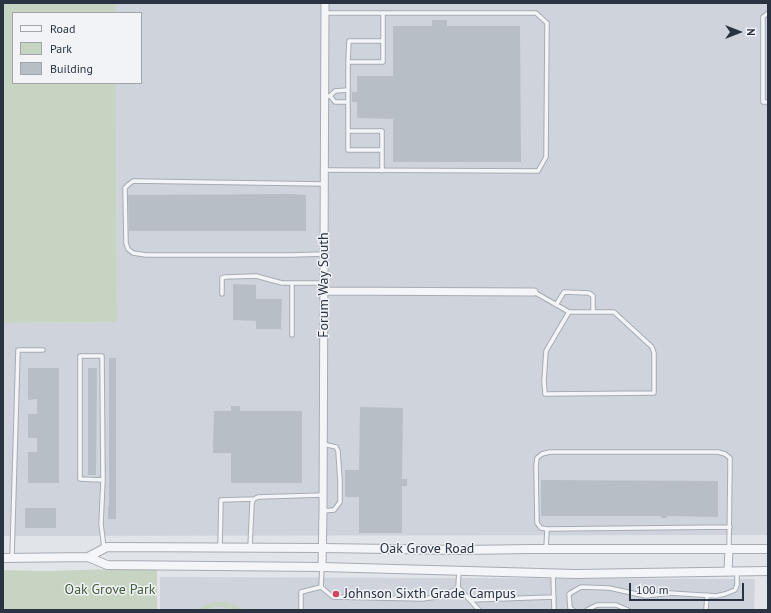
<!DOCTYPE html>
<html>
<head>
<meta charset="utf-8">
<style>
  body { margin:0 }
  #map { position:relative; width:771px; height:613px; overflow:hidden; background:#e1e5ea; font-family:"PT Sans",sans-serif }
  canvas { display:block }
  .frame { position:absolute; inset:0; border:4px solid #293341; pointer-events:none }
  .legend { position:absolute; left:12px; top:12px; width:130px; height:72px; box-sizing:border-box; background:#f1f3f7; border:1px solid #a1a6ae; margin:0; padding:5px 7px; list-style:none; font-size:12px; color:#293341 }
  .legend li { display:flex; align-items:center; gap:8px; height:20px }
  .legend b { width:20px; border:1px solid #a1a6ae }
  .north { position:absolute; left:719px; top:12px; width:40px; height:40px; -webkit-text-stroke:3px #f1f3f7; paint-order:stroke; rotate:90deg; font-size:11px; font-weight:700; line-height:16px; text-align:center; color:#293341 }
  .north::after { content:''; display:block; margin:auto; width:14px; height:18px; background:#293341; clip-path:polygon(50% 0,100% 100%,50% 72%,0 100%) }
  .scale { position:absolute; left:629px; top:583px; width:115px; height:18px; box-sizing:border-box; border:2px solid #293341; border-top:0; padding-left:5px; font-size:12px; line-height:14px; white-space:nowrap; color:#293341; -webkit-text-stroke:3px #f1f3f7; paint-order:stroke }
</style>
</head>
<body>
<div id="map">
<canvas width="771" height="613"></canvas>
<div class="frame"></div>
<ul class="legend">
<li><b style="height:5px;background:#f4f5f8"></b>Road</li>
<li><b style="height:11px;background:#c7d4c2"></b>Park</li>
<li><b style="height:11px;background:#b8bec6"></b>Building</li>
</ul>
<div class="north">N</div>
<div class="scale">100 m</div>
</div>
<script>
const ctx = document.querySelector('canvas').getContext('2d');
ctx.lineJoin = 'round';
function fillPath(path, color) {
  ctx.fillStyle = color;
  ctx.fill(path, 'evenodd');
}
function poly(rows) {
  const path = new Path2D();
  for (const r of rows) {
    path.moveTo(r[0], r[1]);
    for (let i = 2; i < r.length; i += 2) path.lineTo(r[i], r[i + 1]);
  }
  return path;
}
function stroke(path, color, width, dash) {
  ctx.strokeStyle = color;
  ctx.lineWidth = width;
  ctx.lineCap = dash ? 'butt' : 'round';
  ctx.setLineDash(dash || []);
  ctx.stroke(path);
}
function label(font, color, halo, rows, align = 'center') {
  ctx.font = font + ' "PT Sans",sans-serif';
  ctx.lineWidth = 3;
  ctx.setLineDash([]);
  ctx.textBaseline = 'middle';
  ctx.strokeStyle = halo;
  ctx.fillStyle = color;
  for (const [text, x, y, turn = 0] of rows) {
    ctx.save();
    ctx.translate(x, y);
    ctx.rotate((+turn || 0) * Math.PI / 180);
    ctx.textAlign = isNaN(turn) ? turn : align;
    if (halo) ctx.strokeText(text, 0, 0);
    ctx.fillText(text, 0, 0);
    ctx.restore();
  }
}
fillPath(poly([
  [116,3,768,3,768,535,3,536,3,323,117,322,116,83,141,83,141,13,116,13],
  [160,577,755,579,754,610,160,610]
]), '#cfd4dc');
fillPath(poly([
  [3,3,116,3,116,13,13,13,13,83,116,83,117,322,3,323],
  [157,568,157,610,3,610,3,570,43,571],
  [214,602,227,602,240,607,245,610,235,610,221,607,215,607,206,610,196,610,202,606]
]), '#c7d4c2');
fillPath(poly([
  [432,20,447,20,447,26,520,26,521,162,393,162,393,119,357,118,357,102,352,102,352,92,357,92,357,76,393,76,393,26,432,26],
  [290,194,306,195,306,231,129,231,128,195],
  [233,284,256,285,256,299,282,299,281,329,256,329,256,321,233,320],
  [109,358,116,358,116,519,108,519,108,507,109,507],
  [28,368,59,368,59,483,28,483,28,452,37,452,37,438,28,438,28,414,37,414,37,399,28,400],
  [88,368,97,368,96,475,88,475],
  [231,406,240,406,240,411,302,411,302,483,231,483,231,453,213,453,214,411,231,411],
  [360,407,403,408,402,479,407,479,407,486,402,486,402,533,359,533,359,497,345,497,345,470,359,470],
  [541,480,718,481,718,517,667,516,667,518,661,518,661,516,541,516],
  [25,508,56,508,56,528,25,528]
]), '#b8bec6');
const service = poly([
  [768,13,763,17,763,102,768,102],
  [348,62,349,41,383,41],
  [325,96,330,96,335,91,348,90],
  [330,96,335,102,348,102],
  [348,131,382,131,382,150],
  [324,170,538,171,546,157,547,23,536,13,325,13],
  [382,171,382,150,348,150,348,62,383,62,383,13],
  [324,254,292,255,146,255,133,253,128,249,126,243,125,188,128,185,133,181,324,184],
  [292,283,292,335],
  [534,292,569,312,614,312,652,347,654,353,654,393,545,394,544,381,546,351,569,312],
  [222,294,222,278,225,277,256,276,282,283,324,283],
  [556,305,564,292,589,293,593,296,593,312],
  [103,480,80,479,80,356,102,356,103,480,101,524,104,548],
  [323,511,334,510,340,502,340,481,338,451,336,447,323,444],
  [547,529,730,527],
  [220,548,221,500,254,499],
  [250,548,252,503,254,499,258,497,323,495],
  [546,549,547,529,541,528,537,523,536,466,537,458,542,454,550,452,718,452,725,454,730,458,730,466,729,548],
  [12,557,18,350,43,350],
  [322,567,321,587,333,597,422,599,437,597,455,590,458,587,459,571],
  [553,574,554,610],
  [458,587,479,610],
  [470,600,554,597],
  [301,610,301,592,321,587],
  [573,610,570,608,569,594,581,587,609,588,646,596,670,593,716,596,725,594,735,590,737,585,737,572],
  [587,610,597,605,616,605,628,610],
  [706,610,707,595]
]);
const minor = poly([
  [324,291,534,292],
  [322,567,323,511,325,3],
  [728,571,729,549]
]);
const tertiary = poly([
  [88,557,107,547,322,548,461,550,532,549,768,549],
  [3,558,88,557,107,565,322,567,576,574,768,571]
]);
stroke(service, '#a6acb4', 5.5);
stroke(minor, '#a6acb4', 9);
stroke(tertiary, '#a6acb4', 10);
stroke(service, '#f4f5f8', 3.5);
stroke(minor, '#f4f5f8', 7);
stroke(tertiary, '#f4f5f8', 8);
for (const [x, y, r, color] of [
  [336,594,4,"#ce475e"]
]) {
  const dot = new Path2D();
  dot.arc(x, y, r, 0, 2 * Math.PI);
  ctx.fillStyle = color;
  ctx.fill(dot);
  stroke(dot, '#f1f3f7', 1.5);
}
label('14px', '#293341', '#f1f3f7', [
  ["Forum Way South",324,285,-90],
  ["Oak Grove Road",427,549]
]);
label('14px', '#3f5d37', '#f1f3f7', [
  ["Oak Grove Park",110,590]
]);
label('14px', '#293341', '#f1f3f7', [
  ["Johnson Sixth Grade Campus",344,594]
], 'left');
</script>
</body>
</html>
